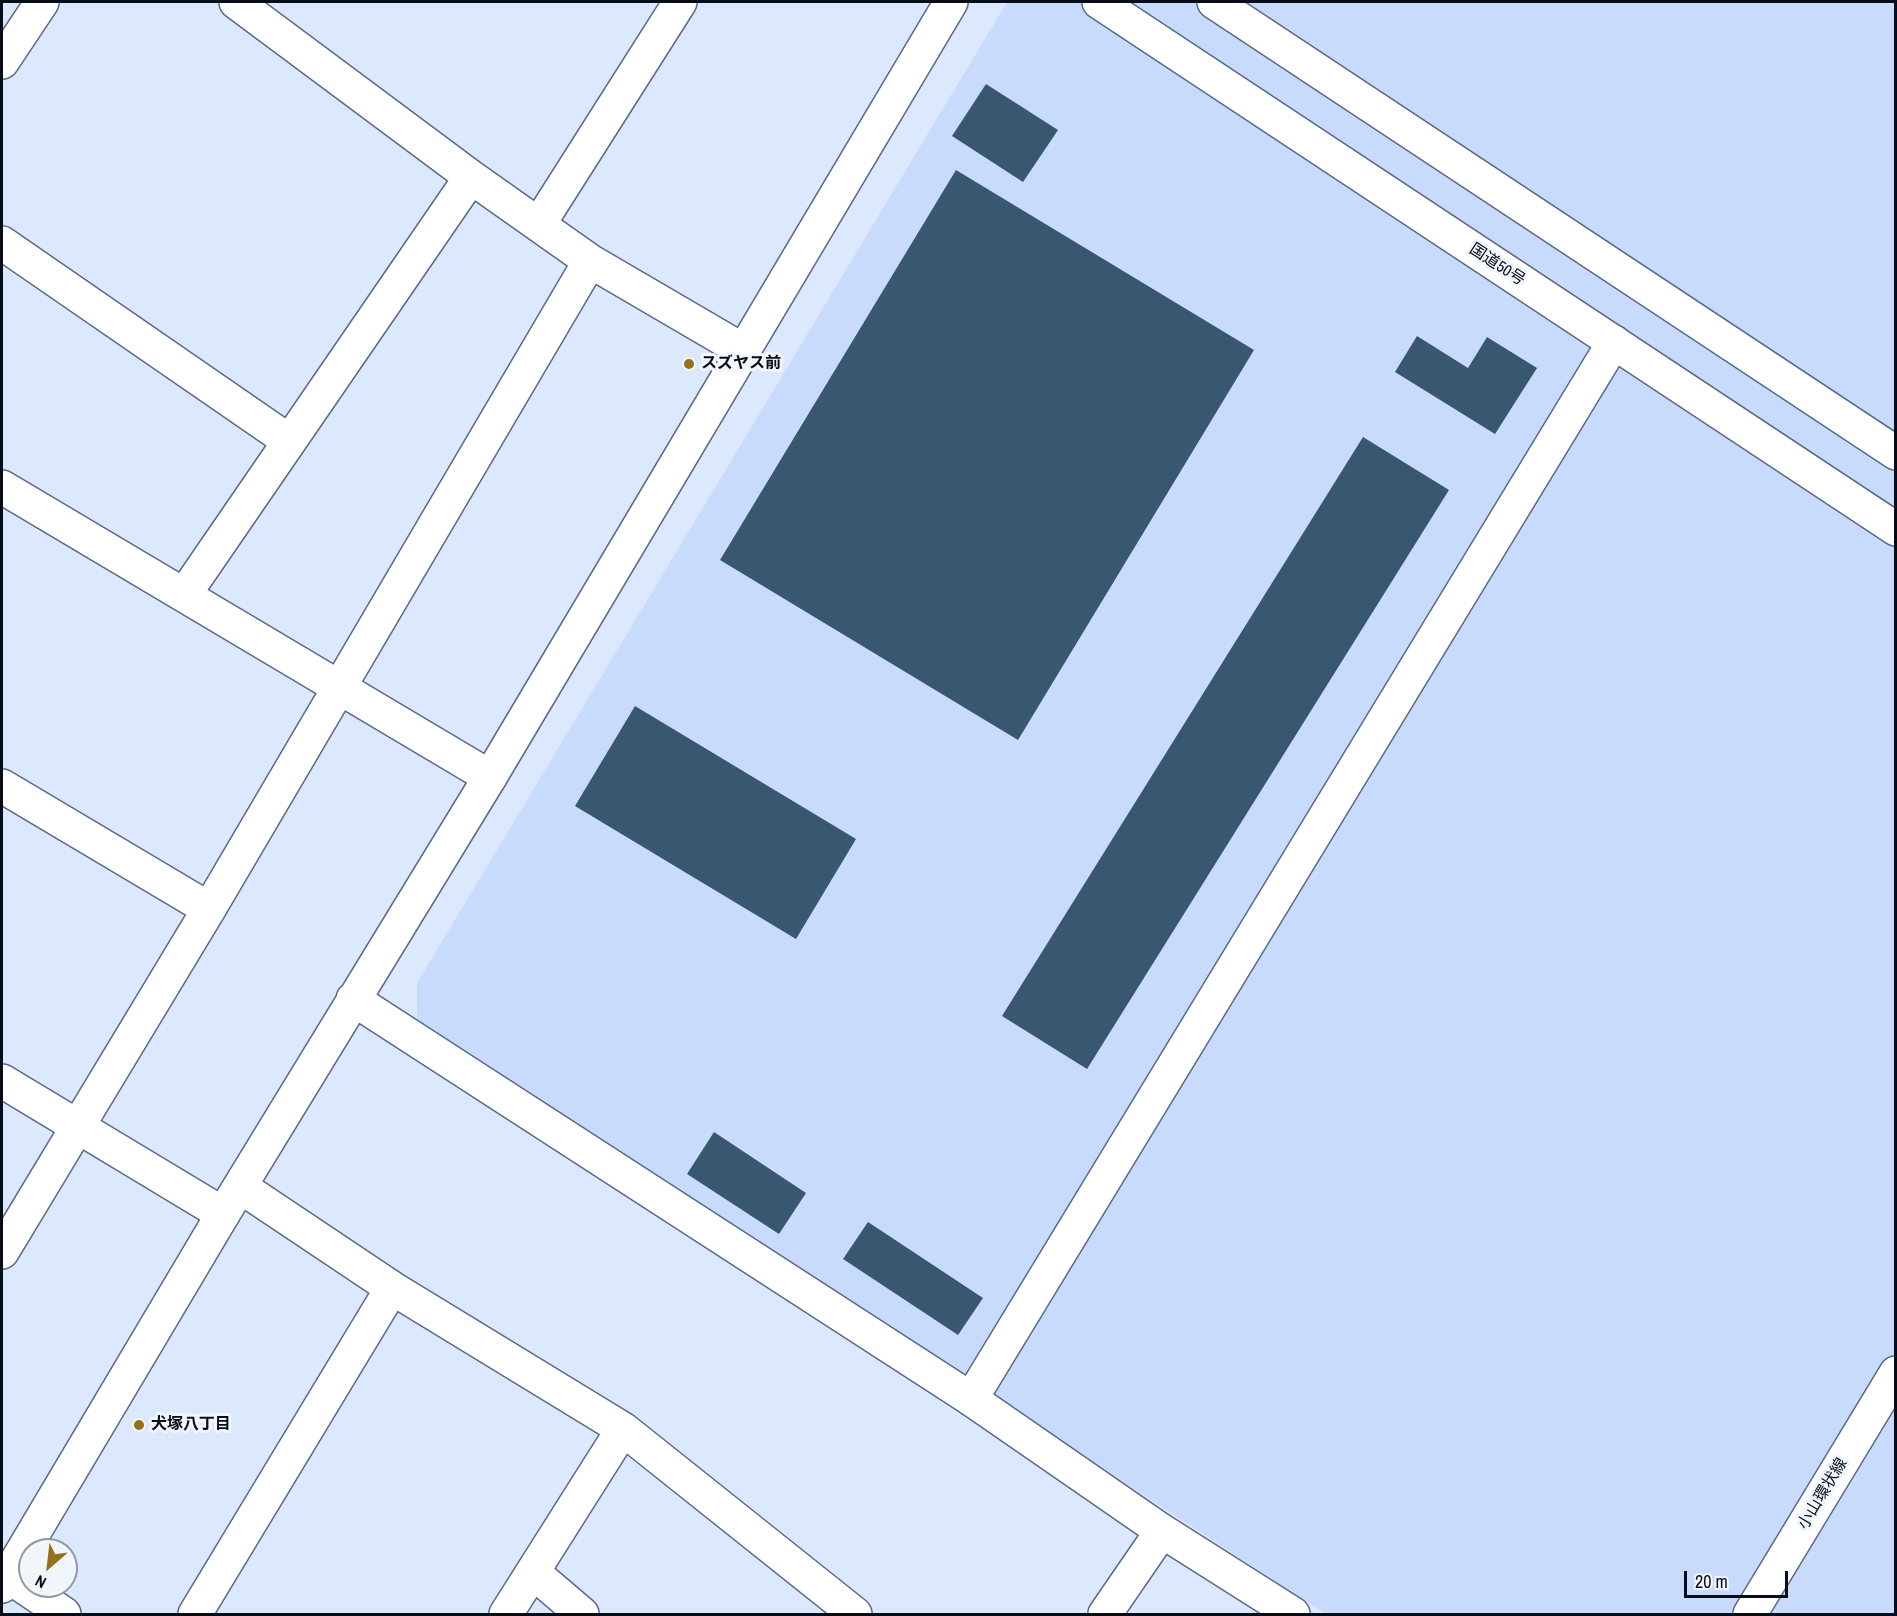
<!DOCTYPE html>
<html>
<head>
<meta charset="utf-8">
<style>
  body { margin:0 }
  #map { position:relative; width:1897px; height:1616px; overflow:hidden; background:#dce8fd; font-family:"Archivo Narrow",sans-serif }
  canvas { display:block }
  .frame { position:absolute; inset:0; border:3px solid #070d18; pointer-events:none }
  .north { position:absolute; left:18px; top:1538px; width:60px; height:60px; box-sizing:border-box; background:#f1f5fc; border:2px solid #9398a1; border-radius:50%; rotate:208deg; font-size:16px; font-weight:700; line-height:24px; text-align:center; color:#070d18 }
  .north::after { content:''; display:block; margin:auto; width:21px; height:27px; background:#966f19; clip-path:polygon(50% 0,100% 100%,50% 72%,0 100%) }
  .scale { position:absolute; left:1684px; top:1571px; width:104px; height:27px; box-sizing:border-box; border:3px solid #070d18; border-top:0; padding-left:8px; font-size:18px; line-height:21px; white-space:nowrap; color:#070d18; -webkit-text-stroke:4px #f1f5fc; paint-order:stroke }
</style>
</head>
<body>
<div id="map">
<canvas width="1897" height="1616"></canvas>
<div class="frame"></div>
<div class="north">N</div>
<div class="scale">20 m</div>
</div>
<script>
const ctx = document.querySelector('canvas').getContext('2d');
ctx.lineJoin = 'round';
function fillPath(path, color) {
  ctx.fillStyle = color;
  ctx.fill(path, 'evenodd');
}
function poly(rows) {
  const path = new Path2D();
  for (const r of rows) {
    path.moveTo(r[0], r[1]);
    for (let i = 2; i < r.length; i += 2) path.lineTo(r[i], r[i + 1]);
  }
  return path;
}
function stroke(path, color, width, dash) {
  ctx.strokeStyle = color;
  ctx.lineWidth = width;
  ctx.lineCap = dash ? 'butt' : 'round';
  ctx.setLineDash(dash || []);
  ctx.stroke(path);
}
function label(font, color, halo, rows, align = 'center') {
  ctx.font = font + ' "Archivo Narrow","Noto Sans JP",sans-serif';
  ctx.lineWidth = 6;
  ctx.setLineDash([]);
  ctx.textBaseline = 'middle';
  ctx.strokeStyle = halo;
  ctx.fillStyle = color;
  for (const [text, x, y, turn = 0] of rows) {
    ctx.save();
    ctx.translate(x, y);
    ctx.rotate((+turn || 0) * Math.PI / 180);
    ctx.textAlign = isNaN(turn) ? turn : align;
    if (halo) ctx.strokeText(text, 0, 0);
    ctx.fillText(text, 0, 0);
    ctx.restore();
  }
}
fillPath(poly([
  [1007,2,1895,2,1895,1614,1326,1614,417,1021,417,983]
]), '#c9dbfc');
fillPath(poly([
  [986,84,1058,130,1023,182,952,136],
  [956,170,1254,350,1018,740,720,560],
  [1417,336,1468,368,1487,337,1537,368,1495,434,1395,372],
  [1363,437,1449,490,1087,1069,1002,1016],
  [635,706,856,839,796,939,575,806],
  [714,1132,806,1193,779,1234,687,1174],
  [868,1222,983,1298,958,1335,843,1259]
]), '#39576e');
const street = poly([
  [236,2,471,177,590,261,744,351],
  [2,62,42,2],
  [539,224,680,2],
  [2,243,289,441],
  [2,487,490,777],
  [184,595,471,177],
  [2,786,209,909],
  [2,1081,223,1214],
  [241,1187,392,1288,623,1429,506,1614],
  [2,1252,209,909,590,261],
  [971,1399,1614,342],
  [623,1429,855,1614],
  [534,1573,582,1614],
  [8,1576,64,1614],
  [195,1614,392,1288],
  [1105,1614,1162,1531]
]);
const secondary = poly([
  [353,999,971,1399,1162,1531,1293,1614],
  [2,1586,223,1214,490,777,951,2]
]);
const primary = poly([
  [1750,1614,1896,1373]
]);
const highway = poly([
  [1099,2,1896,529],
  [1214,2,1896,453]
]);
stroke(street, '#596988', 36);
stroke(secondary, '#596988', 36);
stroke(primary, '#596988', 36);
stroke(highway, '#596988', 36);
stroke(street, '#fff', 33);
stroke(secondary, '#fff', 33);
stroke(primary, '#fff', 33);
stroke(highway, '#fff', 33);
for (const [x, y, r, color] of [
  [689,364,6,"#966f19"],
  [139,1425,6,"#966f19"]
]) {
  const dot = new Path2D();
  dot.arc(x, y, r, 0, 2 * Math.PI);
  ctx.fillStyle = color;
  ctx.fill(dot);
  stroke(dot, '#f1f5fc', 2);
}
label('16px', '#070d18', '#f1f5fc', [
  ["国道50号",1497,265,33],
  ["小山環状線",1823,1494,-59]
]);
label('bold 16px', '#070d18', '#f1f5fc', [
  ["スズヤス前",701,364],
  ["犬塚八丁目",151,1425]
], 'left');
</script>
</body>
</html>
